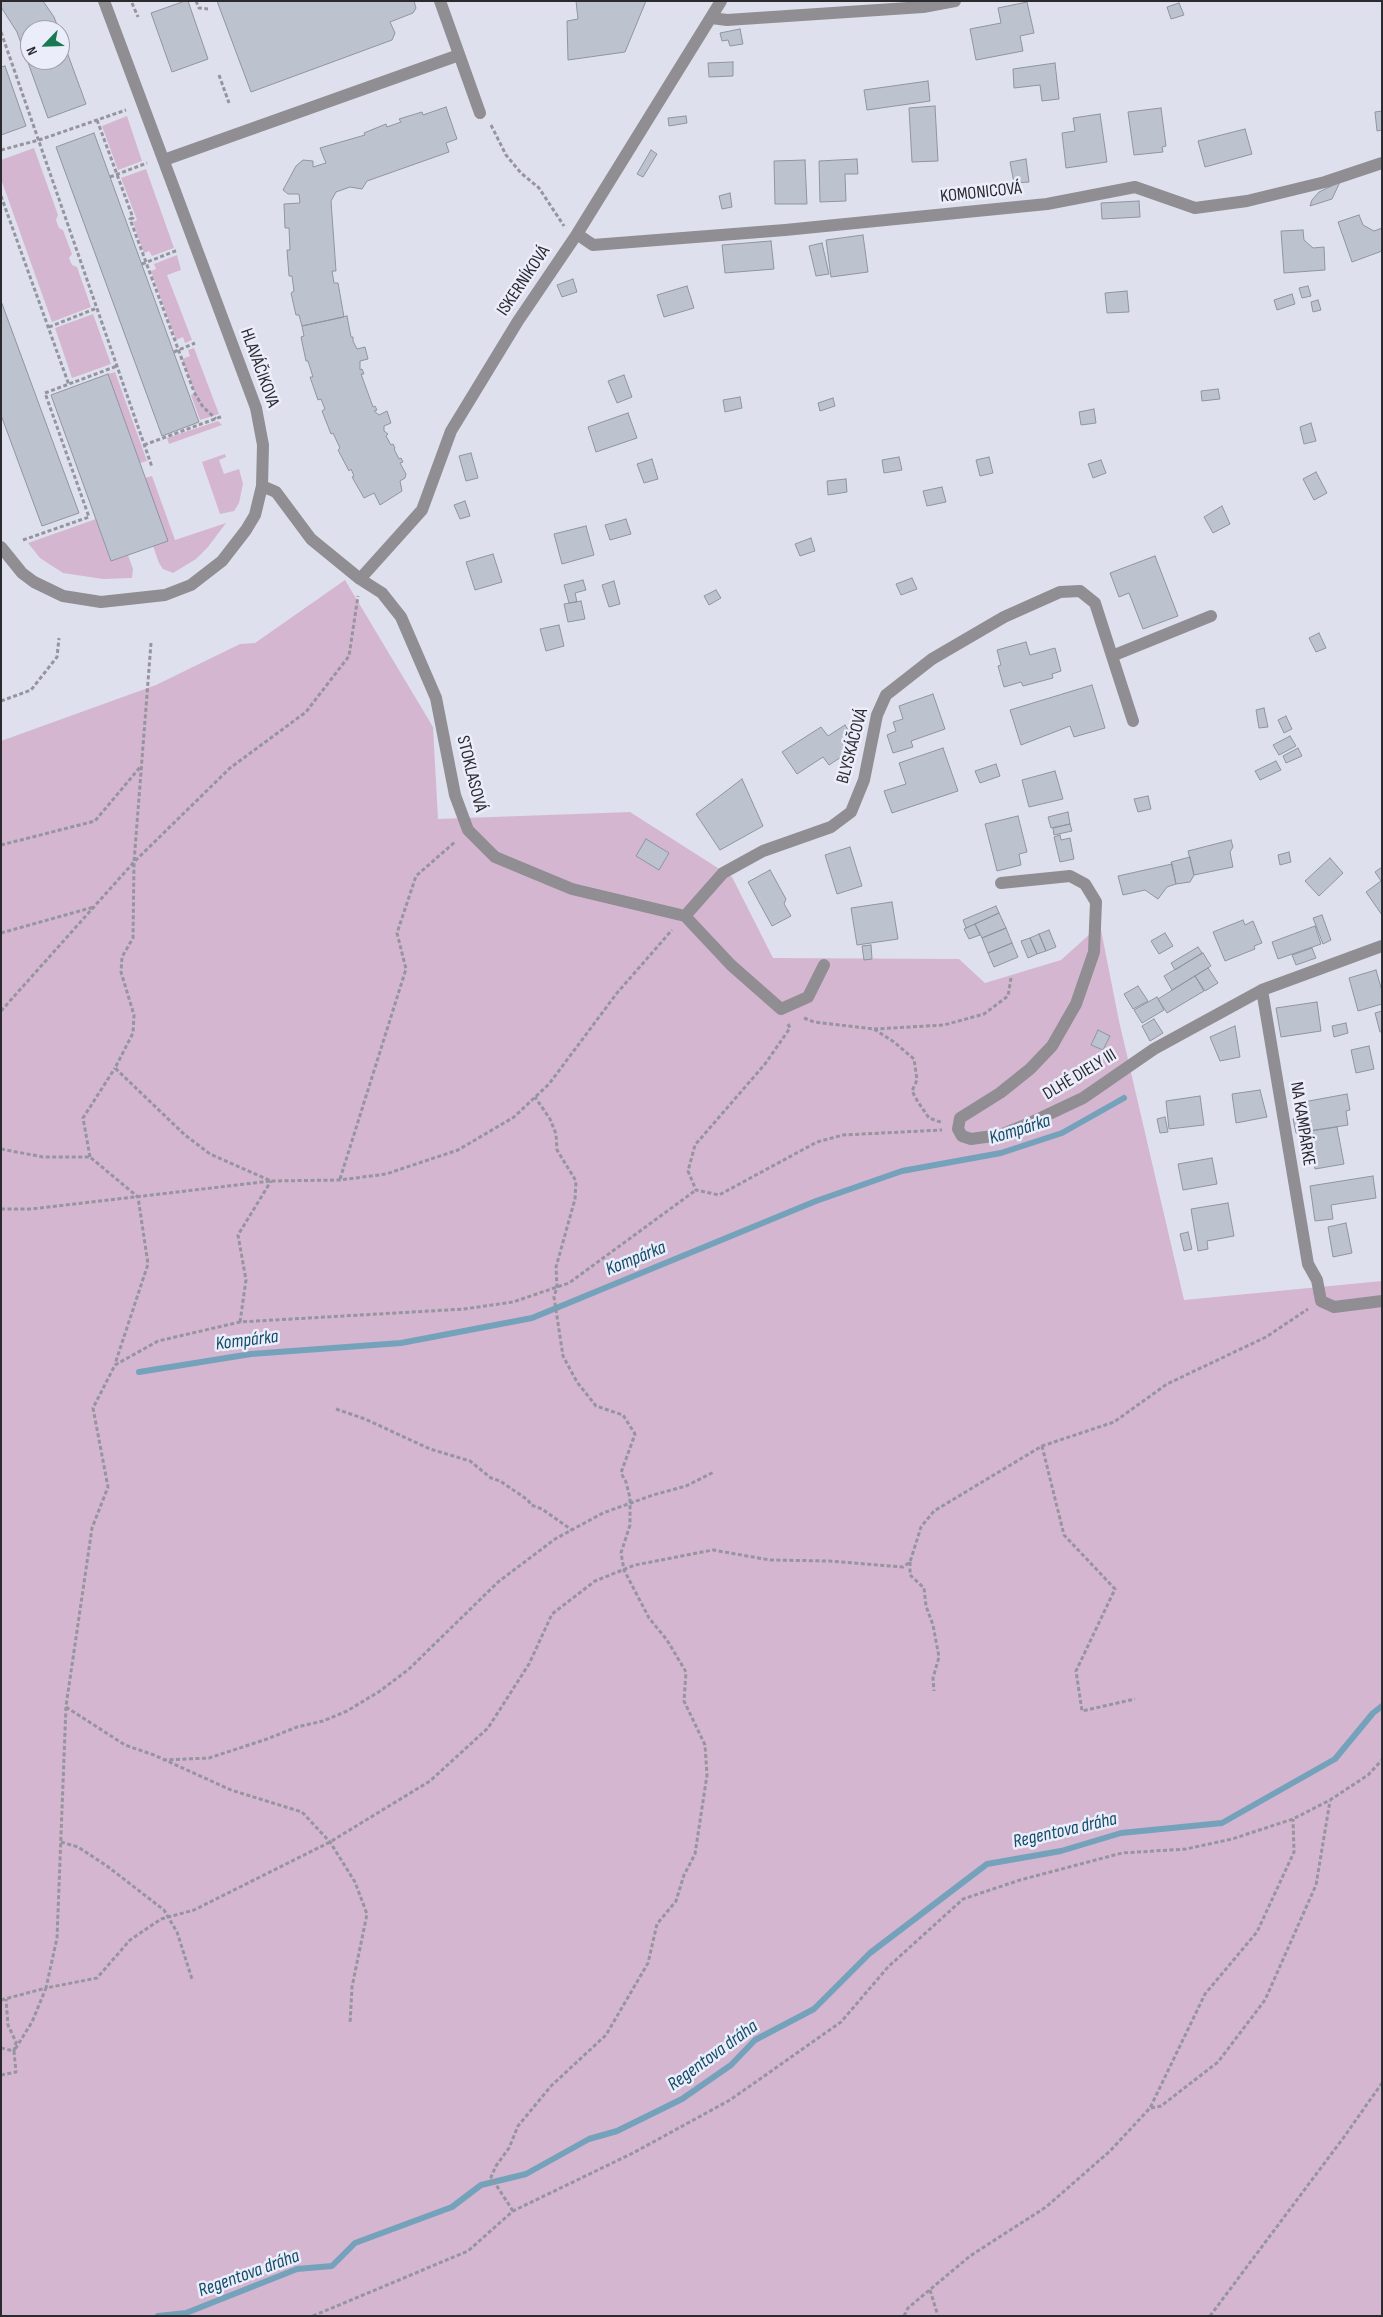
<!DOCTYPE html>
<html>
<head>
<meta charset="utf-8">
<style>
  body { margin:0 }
  #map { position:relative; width:1383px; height:2317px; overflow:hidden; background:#dfe0ed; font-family:"Sofia Sans Condensed",sans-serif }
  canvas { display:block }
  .frame { position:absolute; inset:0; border:2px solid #2a2a2f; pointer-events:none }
  .north { position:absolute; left:20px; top:20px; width:50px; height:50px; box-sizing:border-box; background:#ecedfb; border:1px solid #9e9fa9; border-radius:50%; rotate:246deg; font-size:14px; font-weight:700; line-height:20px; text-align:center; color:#2a2a2f }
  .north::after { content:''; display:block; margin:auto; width:18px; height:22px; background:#177a52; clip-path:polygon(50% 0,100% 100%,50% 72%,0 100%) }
</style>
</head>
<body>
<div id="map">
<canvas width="1383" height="2317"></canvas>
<div class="frame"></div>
<div class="north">N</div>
</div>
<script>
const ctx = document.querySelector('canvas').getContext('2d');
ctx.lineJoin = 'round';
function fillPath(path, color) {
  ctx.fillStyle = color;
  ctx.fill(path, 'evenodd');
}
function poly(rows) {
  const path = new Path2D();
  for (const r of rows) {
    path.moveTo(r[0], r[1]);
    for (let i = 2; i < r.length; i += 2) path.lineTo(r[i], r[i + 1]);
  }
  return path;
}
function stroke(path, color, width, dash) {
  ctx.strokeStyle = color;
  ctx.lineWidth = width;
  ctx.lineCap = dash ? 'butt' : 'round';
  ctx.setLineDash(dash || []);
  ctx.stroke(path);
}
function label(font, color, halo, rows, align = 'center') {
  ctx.font = font + ' "Sofia Sans Condensed",sans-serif';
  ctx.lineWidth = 5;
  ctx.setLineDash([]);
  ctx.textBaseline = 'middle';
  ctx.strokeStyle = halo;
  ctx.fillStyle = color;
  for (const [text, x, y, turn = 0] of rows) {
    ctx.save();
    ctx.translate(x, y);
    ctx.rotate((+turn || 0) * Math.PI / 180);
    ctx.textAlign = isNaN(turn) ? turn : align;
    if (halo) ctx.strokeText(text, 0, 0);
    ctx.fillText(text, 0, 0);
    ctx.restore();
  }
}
fillPath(poly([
  [127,116,142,161,118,170,102,126],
  [34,148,58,215,56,220,59,228,63,230,72,254,69,258,72,265,77,267,91,307,52,322,1,179,1,160],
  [146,169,174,248,152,256,149,251,144,253,133,222,137,220,121,178],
  [177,255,181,270,167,275,192,340,185,343,183,337,176,340,151,271,156,269,154,264],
  [93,314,111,364,72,378,55,328],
  [194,348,219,414,200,420,191,395,195,393,182,359,190,356,188,350],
  [115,372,147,461,140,463,108,374],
  [218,421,222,425,169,444,167,438],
  [225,454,226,457,219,460,224,474,239,469,243,484,239,503,234,511,220,514,202,462],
  [152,476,175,540,226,523,208,547,196,559,173,573,163,569,159,563,153,546,145,478],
  [96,519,111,561,128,555,133,569,132,578,103,579,63,573,40,558,28,543],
  [345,580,433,727,438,819,630,812,732,877,773,958,959,959,985,983,1061,960,1100,925,1119,1021,1184,1300,1382,1281,1382,2316,1,2316,1,741,156,685,240,644,255,643]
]), '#d5b6d0');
stroke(poly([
  [139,1372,251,1354,401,1343,532,1318,816,1201,902,1171,1001,1153,1062,1133,1124,1098],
  [158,2316,186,2313,297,2269,332,2266,355,2243,452,2207,481,2185,526,2174,589,2139,617,2131,682,2099,731,2065,755,2040,814,2009,870,1953,987,1864,1061,1851,1121,1833,1222,1823,1335,1759,1373,1713,1382,1706]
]), '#75a2bb', 6);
const building = poly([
  [1,1,43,1,54,17,59,30,30,30,30,60,60,60,60,33,86,104,48,118,17,32,1,7,1,1],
  [185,1,188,1,208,59,172,72,151,13,185,1],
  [217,1,414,1,416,8,413,13,390,22,395,33,392,40,251,92,217,1],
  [576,1,646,1,625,52,568,60,567,21,578,19,576,1],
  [1027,2,1034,33,1020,36,1023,51,976,60,970,29,1001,23,998,8,1027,2],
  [1179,3,1184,15,1171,19,1167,7,1179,3],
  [740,29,743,44,730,46,728,40,722,41,720,33,740,29],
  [733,62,733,76,709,77,708,63,733,62],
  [1055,63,1059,99,1042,101,1040,85,1014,88,1013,69,1055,63],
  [5,66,26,126,1,135,1,67,5,66],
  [928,81,930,101,867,110,864,90,928,81],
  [935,106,938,161,912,162,909,108,935,106],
  [446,107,457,139,446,143,449,152,367,181,362,189,350,187,336,192,331,201,336,271,332,271,334,283,338,283,344,317,302,326,299,315,296,315,291,293,294,291,292,276,289,276,287,250,290,250,289,228,285,228,284,204,300,203,299,194,288,194,283,190,296,166,303,160,313,161,313,167,326,163,320,148,365,135,364,133,386,124,387,127,401,122,399,119,422,112,423,115,446,107],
  [1161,108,1166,146,1162,147,1163,152,1134,155,1128,112,1161,108],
  [1382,111,1382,130,1377,131,1375,112,1382,111],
  [1100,114,1107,162,1066,168,1062,133,1075,131,1073,118,1100,114],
  [686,116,687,123,669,126,668,118,686,116],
  [1245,129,1252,154,1205,167,1198,141,1245,129],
  [94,133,199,422,162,436,56,147,94,133],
  [651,150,657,154,643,177,637,174,651,150],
  [857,159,858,174,845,174,846,201,820,202,819,161,857,159],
  [1026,159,1029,182,1014,183,1010,162,1026,159],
  [805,160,807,204,775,204,774,161,805,160],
  [1340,182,1332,199,1310,206,1312,200,1319,192,1340,182],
  [730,193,732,207,722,209,719,196,730,193],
  [1139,201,1140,217,1102,219,1101,203,1139,201],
  [1359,215,1363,225,1374,231,1382,228,1382,251,1352,262,1338,222,1359,215],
  [1303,230,1304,240,1313,248,1324,247,1325,270,1284,273,1281,231,1303,230],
  [863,235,868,272,831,277,826,240,863,235],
  [771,241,774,269,725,273,722,245,771,241],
  [822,243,829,274,816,276,809,246,822,243],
  [573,279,577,292,562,297,557,285,573,279],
  [687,286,694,308,664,317,657,295,687,286],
  [1308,286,1311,296,1302,298,1299,288,1308,286],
  [1127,291,1129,312,1107,313,1105,293,1127,291],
  [1292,294,1295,304,1277,310,1274,300,1292,294],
  [1318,300,1321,310,1313,312,1311,302,1318,300],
  [1,301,79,513,42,526,1,415,1,301],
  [347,316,351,337,353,337,353,341,357,349,365,347,368,359,360,361,360,370,362,369,364,374,361,374,373,407,375,406,377,410,374,411,379,415,387,411,391,423,384,426,384,431,388,434,386,436,391,445,393,444,395,448,394,449,399,459,401,458,403,462,400,463,406,474,405,478,400,481,402,491,380,505,374,493,364,498,352,477,354,476,351,469,349,471,338,450,340,448,333,433,331,434,322,411,325,409,321,399,318,400,310,377,313,377,308,361,306,361,301,337,304,336,302,326,347,316],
  [108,374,168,541,111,561,51,395,108,374],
  [624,375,632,397,617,403,608,381,624,375],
  [1218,389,1220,399,1202,401,1201,391,1218,389],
  [740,397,742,408,725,412,723,400,740,397],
  [833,398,835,406,820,411,818,403,833,398],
  [1094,409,1096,423,1081,425,1079,412,1094,409],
  [628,413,637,438,596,452,588,427,628,413],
  [1311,423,1316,441,1304,444,1300,427,1311,423],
  [471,453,478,478,466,481,459,456,471,453],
  [899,457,902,470,884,473,882,460,899,457],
  [989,457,993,473,980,476,976,460,989,457],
  [652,459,658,479,644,483,637,464,652,459],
  [1101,460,1106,473,1093,478,1088,464,1101,460],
  [1316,472,1327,493,1314,500,1303,479,1316,472],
  [846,479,847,492,828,495,827,481,846,479],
  [942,487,946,502,927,506,923,491,942,487],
  [465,501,470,516,460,519,454,505,465,501],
  [1222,506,1230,524,1213,533,1204,517,1222,506],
  [626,519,631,534,610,540,605,525,626,519],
  [586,526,594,555,562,564,554,534,586,526],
  [811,538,815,551,800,556,795,544,811,538],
  [493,554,502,582,475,590,466,562,493,554],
  [1155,556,1178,616,1143,629,1129,593,1119,597,1110,573,1155,556],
  [912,578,917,589,901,595,896,584,912,578],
  [583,580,586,590,575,593,577,602,569,603,564,585,583,580],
  [614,581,620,604,609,607,602,585,614,581],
  [716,590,721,598,709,605,704,596,716,590],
  [581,601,585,619,568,622,564,604,581,601],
  [559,625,564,646,546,651,540,629,559,625],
  [1319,633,1326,648,1316,652,1309,638,1319,633],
  [1026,642,1030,655,1055,648,1061,671,1052,674,1053,678,1023,686,1021,682,1004,687,998,666,1001,665,997,650,1026,642],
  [1092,685,1105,728,1074,737,1070,726,1021,745,1010,710,1092,685],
  [933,694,945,729,911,741,913,747,893,753,887,735,896,731,893,722,903,719,899,706,933,694],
  [1264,708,1268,727,1259,728,1256,710,1264,708],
  [1286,716,1292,729,1284,733,1278,720,1286,716],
  [845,725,858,746,829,765,823,757,797,774,782,752,821,727,828,736,845,725],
  [1290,736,1296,746,1279,755,1273,745,1290,736],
  [943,748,958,791,892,813,884,791,906,784,899,763,943,748],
  [1298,748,1302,756,1286,763,1283,756,1298,748],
  [1276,761,1281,770,1260,780,1255,771,1276,761],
  [996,764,1000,776,980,783,975,771,996,764],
  [1055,771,1063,799,1029,807,1022,780,1055,771],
  [742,779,763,826,720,850,696,814,742,779],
  [1148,796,1151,809,1138,812,1134,799,1148,796],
  [1068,812,1070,824,1051,828,1048,817,1068,812],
  [1018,816,1027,852,1019,854,1021,865,997,871,985,824,1018,816],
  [1070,824,1072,831,1054,835,1053,828,1070,824],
  [1060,835,1061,840,1070,838,1074,859,1060,862,1054,837,1060,835],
  [646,839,669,853,659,870,636,856,646,839],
  [1231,840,1233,847,1230,852,1233,867,1194,875,1188,851,1231,840],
  [850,847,862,886,837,894,825,855,850,847],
  [1289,852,1291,862,1280,865,1278,855,1289,852],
  [1190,857,1194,875,1190,882,1176,884,1171,862,1190,857],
  [1330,858,1343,873,1319,896,1305,881,1330,858],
  [1172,864,1176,884,1167,887,1158,899,1145,890,1123,895,1118,876,1172,864],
  [1382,867,1382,915,1366,892,1381,881,1375,872,1382,867],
  [770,870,786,899,784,904,791,916,772,926,748,882,770,870],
  [892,902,898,939,857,945,851,908,892,902],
  [996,906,999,913,966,928,963,920,996,906],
  [999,913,1006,928,982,938,975,924,999,913],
  [1322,915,1331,940,1323,944,1313,918,1322,915],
  [1243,920,1245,925,1253,921,1262,943,1254,946,1255,949,1225,961,1213,932,1243,920],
  [975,924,980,935,969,939,964,929,975,924],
  [1315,926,1321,944,1278,959,1272,942,1315,926],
  [1006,928,1012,943,988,953,982,938,1006,928],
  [1049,930,1056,947,1046,951,1039,934,1049,930],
  [1165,933,1173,946,1159,954,1151,941,1165,933],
  [1039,934,1046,951,1037,954,1030,938,1039,934],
  [1030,938,1037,954,1028,958,1021,941,1030,938],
  [1012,943,1018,957,994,967,988,953,1012,943],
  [871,945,872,959,864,960,862,946,871,945],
  [1198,947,1202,953,1175,970,1171,963,1198,947],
  [1312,948,1316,958,1296,965,1292,955,1312,948],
  [1203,953,1211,966,1172,990,1164,976,1203,953],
  [1208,968,1218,983,1205,991,1195,976,1208,968],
  [1376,970,1382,991,1382,1004,1358,1011,1349,978,1376,970],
  [1195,976,1204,991,1167,1013,1158,999,1195,976],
  [1138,986,1148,1001,1133,1009,1124,994,1138,986],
  [1157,997,1164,1010,1142,1023,1134,1010,1157,997],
  [1317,1002,1321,1031,1281,1037,1276,1008,1317,1002],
  [1382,1011,1382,1032,1380,1032,1375,1013,1382,1011],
  [1154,1019,1163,1033,1150,1041,1142,1026,1154,1019],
  [1346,1023,1348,1033,1334,1037,1332,1026,1346,1023],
  [1235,1026,1240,1057,1220,1061,1210,1037,1235,1026],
  [1098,1030,1110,1036,1103,1050,1091,1045,1098,1030],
  [1369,1046,1374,1069,1356,1073,1351,1050,1369,1046],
  [1260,1090,1267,1117,1236,1123,1232,1094,1260,1090],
  [1347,1094,1350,1110,1346,1111,1348,1125,1296,1133,1293,1119,1300,1117,1298,1103,1347,1094],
  [1200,1096,1204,1125,1169,1129,1166,1101,1200,1096],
  [1165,1117,1168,1132,1160,1133,1157,1119,1165,1117],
  [1337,1127,1344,1164,1315,1169,1312,1153,1307,1154,1303,1132,1337,1127],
  [1212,1158,1217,1184,1183,1190,1178,1164,1212,1158],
  [1373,1176,1376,1198,1331,1205,1333,1219,1315,1221,1310,1186,1373,1176],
  [1228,1203,1234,1236,1207,1241,1208,1249,1198,1251,1191,1209,1228,1203],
  [1346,1223,1352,1253,1333,1257,1328,1227,1346,1223],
  [1188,1232,1192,1249,1184,1251,1180,1234,1188,1232]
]);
fillPath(building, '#bcc3cf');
stroke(building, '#8e95a0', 1);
stroke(poly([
  [196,1,199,8,208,9],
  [132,3,138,17],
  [1,32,152,467],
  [219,75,229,103],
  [97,120,133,218,130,219,194,392,203,407,216,419],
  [491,125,506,155,521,173,539,188,564,226],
  [1,150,39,140,126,110],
  [110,177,147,163],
  [1,196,69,385],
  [142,264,178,250],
  [49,327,97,308],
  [174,352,195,343],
  [144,445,223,416],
  [23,540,89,517,45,393,117,366],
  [151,643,134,862,133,938,122,957,121,972,134,1015,133,1033,115,1068,185,1135,210,1154,271,1181,340,1180,386,1174,458,1150,514,1117,549,1084,617,993,672,930],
  [1,701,31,690,57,657,59,638],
  [1,845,95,821,141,766],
  [1,933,94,907],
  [1,1011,134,862,230,768,306,712,349,656,358,596],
  [804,1018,814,1022,874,1029,894,1042,914,1059,917,1080,912,1091,918,1102,929,1118,943,1123],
  [788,1024,790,1028,765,1064,695,1145,688,1171,696,1190,719,1195,817,1142,843,1135,942,1130],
  [874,1029,944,1025,984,1014,1008,996,1011,978],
  [1,1149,43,1157,90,1157,138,1197,148,1264,115,1364],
  [90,1157,83,1118,115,1068],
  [340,1179,406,969,397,933,416,876,456,841],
  [1,1209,31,1209,271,1181],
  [240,1322,246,1280,238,1235,271,1181],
  [336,1409,365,1419,430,1449,470,1461,491,1478,500,1481,528,1500,531,1505,542,1509,572,1530],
  [1042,1446,1064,1535,1115,1589,1076,1671,1082,1711,1135,1699],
  [910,1562,910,1575,924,1588,926,1606,933,1625,939,1657,933,1678,934,1691],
  [66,1707,125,1745,154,1755,231,1790,302,1812,330,1842,355,1882,367,1914,352,1987,350,2024],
  [163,1760,209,1758,267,1739,297,1727,323,1721,347,1711,380,1691,409,1669,498,1582,555,1539,603,1513,653,1495,686,1486,714,1472],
  [61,1842,78,1847,107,1866,164,1910,177,1932,192,1979],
  [1,2000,46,1988,57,1938,66,1706,92,1528,108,1487,93,1408,115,1365,158,1341,240,1322,464,1309,513,1302,569,1283,696,1190],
  [1,2048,14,2051,16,2042,8,2025,6,1999],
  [1,2075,16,2072,14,2051,32,2022,46,1988,97,1978,130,1940,161,1919,194,1910,330,1842,430,1781,488,1728,529,1664,552,1614,595,1581,635,1565,713,1550,770,1560,829,1561,903,1567,910,1562,921,1527,934,1511,1042,1446,1114,1422,1167,1384,1266,1337,1308,1309],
  [1151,2108,1161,2106,1218,2062,1265,2000,1316,1885,1330,1801],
  [513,2211,491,2177,496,2166,509,2148,518,2126,551,2086,606,2035,648,1963,657,1924,676,1901,684,1875,695,1854,707,1775,705,1745,684,1701,686,1672,667,1640,649,1618,624,1570,621,1553,630,1525,630,1498,626,1482,621,1473,635,1434,623,1415,596,1406,577,1382,563,1356,554,1297,557,1287,556,1267,575,1199,576,1181,557,1150,556,1134,550,1119,535,1097],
  [930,2290,938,2316],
  [313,2316,468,2251,513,2211,633,2153,730,2100,841,2022,888,1967,963,1899,1020,1880,1122,1853,1186,1849,1232,1839,1293,1819,1330,1800,1368,1775,1382,1760],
  [904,2316,908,2308,970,2256,1046,2207,1110,2151,1150,2108,1205,1994,1257,1932,1294,1852,1293,1819],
  [1210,2316,1344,2137,1382,2083]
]), '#94959e', 3, [4, 2.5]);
stroke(poly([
  [440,1,480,113],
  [712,18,727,20,923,7,955,1],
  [164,160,459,55],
  [577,234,593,245,785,230,1047,204,1135,187,1195,208,1247,201,1325,182,1382,163],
  [262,486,276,492,311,539,360,579,382,593,401,617,436,698,455,795,468,830,495,857,572,889,685,916,731,965,781,1009,808,997,824,965],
  [1,547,22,573,34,582,63,596,101,602,165,595,191,585,222,561,246,530,255,515,262,486,263,445,256,408,104,1],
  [360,579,422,510,451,431,518,321,577,234,721,1],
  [1112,656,1133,721],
  [1001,883,1070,876,1085,884,1096,902,1094,952,1076,1004,1052,1046,1030,1069,1000,1093,960,1118,958,1129,962,1136,971,1139,1000,1135,1030,1123,1083,1098,1154,1049,1262,990,1382,946],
  [685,916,723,873,763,851,831,827,851,812,864,780,877,715,886,695,932,659,1004,617,1060,592,1080,591,1095,603,1112,656,1211,616],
  [1262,990,1308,1264,1317,1280,1321,1301,1334,1307,1382,1301]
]), '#908e93', 12);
label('18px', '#2a2a2f', '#ecedfb', [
  ["KOMONICOVÁ",981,193,-6],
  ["ISKERNÍKOVÁ",524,281,-56],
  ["HLAVÁČIKOVA",259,368,70],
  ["BLYSKÁČOVÁ",853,746,-75],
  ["STOKLASOVÁ",471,774,76],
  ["DLHÉ DIELY III",1080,1075,-31],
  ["NA KAMPÁRKE",1302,1124,81]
]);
label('italic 19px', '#134d68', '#ecedfb', [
  ["Kompárka",1020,1130,-17],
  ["Kompárka",636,1259,-22],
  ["Kompárka",247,1341,-7],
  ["Regentova dráha",1065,1831,-13],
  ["Regentova dráha",713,2056,-36],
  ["Regentova dráha",249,2274,-20]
]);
</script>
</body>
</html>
